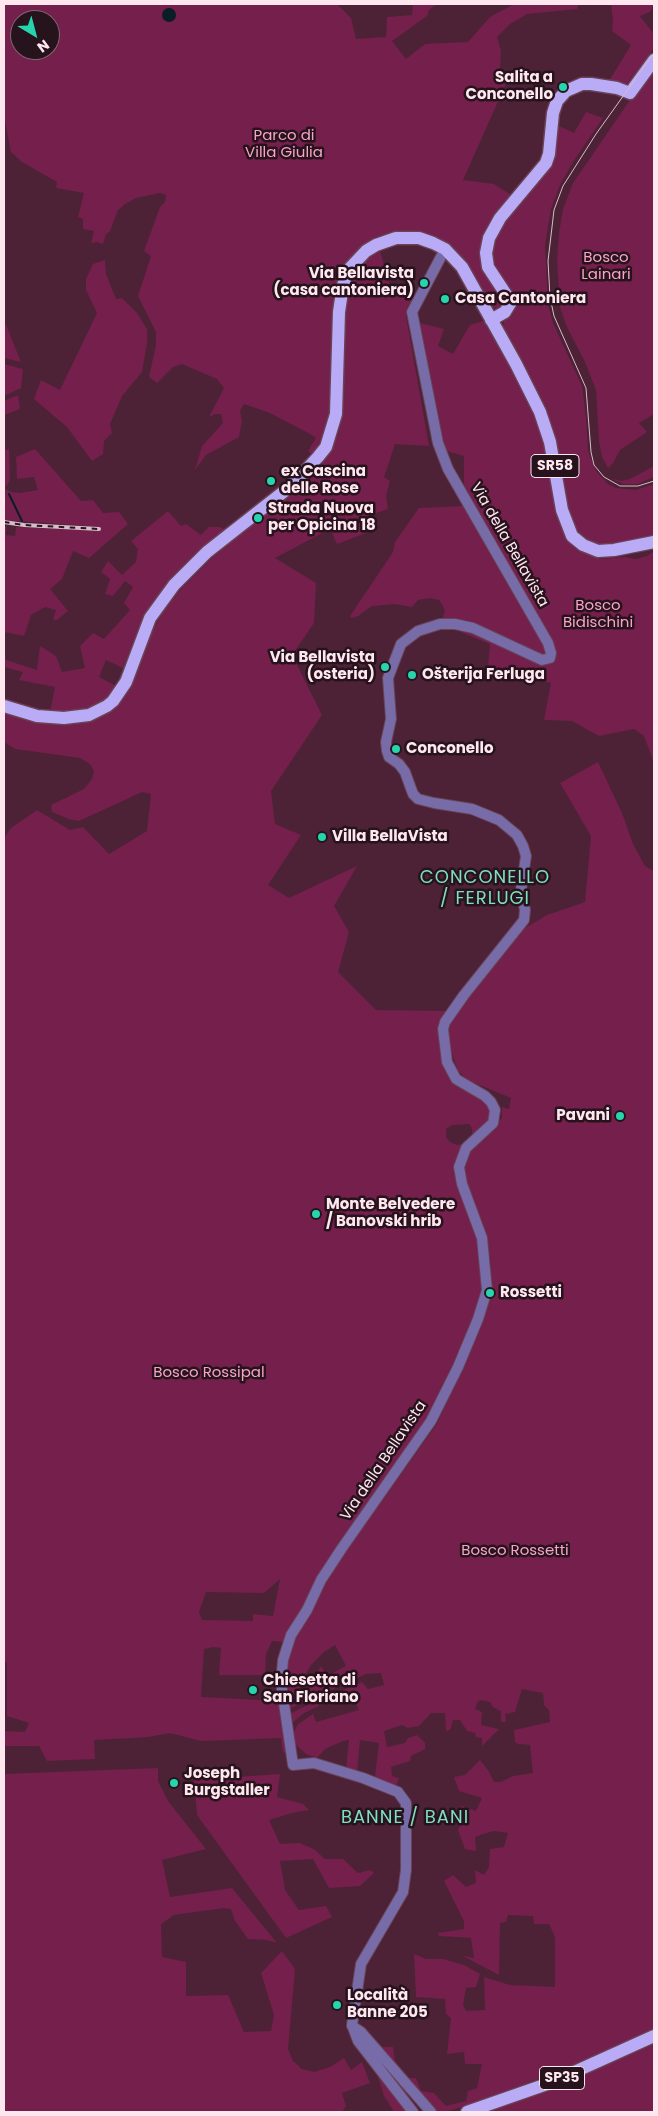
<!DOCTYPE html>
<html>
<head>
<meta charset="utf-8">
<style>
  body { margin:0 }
  #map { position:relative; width:658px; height:2116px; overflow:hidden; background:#4d2236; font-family:Poppins,sans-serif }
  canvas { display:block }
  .frame { position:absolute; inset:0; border:5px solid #ffe7f0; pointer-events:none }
  .north { position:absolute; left:10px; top:10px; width:50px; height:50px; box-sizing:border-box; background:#27131c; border:1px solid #7d6871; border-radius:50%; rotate:143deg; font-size:14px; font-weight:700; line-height:20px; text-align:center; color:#ffe7f0 }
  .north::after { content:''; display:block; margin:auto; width:18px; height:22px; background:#26d5ae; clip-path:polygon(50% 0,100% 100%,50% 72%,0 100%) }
</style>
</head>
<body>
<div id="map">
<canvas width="658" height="2116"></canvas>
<div class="frame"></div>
<div class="north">N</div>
</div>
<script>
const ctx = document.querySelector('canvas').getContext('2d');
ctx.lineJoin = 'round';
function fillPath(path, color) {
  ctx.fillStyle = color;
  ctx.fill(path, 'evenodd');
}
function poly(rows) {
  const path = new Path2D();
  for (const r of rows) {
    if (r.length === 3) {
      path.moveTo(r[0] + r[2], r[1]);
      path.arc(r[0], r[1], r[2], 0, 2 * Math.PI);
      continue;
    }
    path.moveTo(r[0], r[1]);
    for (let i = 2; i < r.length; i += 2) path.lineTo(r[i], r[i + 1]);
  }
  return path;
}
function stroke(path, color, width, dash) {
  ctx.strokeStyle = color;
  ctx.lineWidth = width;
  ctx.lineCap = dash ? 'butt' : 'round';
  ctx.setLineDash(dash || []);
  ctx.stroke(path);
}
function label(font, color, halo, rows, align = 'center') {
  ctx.font = font + ' Poppins,sans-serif';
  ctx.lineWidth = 5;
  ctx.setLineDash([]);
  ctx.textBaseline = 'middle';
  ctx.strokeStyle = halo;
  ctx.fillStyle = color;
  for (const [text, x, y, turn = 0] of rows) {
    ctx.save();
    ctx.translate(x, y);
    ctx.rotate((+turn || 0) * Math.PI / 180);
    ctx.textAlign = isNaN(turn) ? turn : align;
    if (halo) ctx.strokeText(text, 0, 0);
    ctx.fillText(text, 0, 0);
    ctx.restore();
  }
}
fillPath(poly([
  [4,4,337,4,351,18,356,39,386,37,387,17,412,15,413,4,437,4,429,10,427,16,392,41,406,59,425,44,468,42,490,17,514,4,579,4,577,9,527,14,510,24,497,37,501,51,500,68,508,79,463,180,494,184,513,196,494,216,484,234,484,273,500,293,503,303,497,308,491,307,466,262,452,247,441,239,415,231,402,231,384,235,368,242,346,263,336,283,334,294,330,411,326,427,317,447,312,454,308,451,316,438,310,434,270,413,244,404,240,411,242,421,239,437,206,455,195,470,202,446,223,423,221,414,215,414,209,417,224,388,217,379,182,364,173,367,157,383,149,377,156,345,156,332,138,296,151,256,144,251,160,207,165,202,166,195,160,193,136,198,125,204,118,210,110,231,106,234,103,244,97,242,91,243,94,231,83,229,83,219,78,217,84,193,56,188,57,182,22,162,11,152,4,116],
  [20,20,50,20,50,50,20,50],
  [611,4,654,4,650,12,640,16,654,34,654,48,625,86,609,81,631,45,612,31,613,20],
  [654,65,654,414,639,423,647,432,620,450,613,463,608,468,602,457,599,441,596,390,585,362,566,325,560,307,557,261,559,233,563,209,573,183],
  [586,112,603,118,573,162,560,185,551,209,545,245,548,305,553,323,582,386,586,417,588,451,596,471,608,484,616,488,636,490,654,484,654,536,609,546,594,545,583,539,575,530,569,518,560,463,503,329,504,321,512,316,516,303,493,267,491,246,499,228,541,178,557,125,574,133],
  [380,251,393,297,418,292,408,306,406,316,429,446,395,444,384,477,390,481,386,496,388,509,362,518,366,533,337,544,330,529,275,558,316,583,314,623,292,655,322,715,271,791,275,824,301,835,268,885,289,898,357,866,334,906,349,932,338,972,376,1010,446,1011,441,1025,447,1071,489,1104,492,1112,490,1121,472,1138,472,1128,469,1124,452,1125,446,1129,446,1137,450,1142,457,1145,466,1144,457,1162,476,1231,483,1282,480,1303,430,1417,309,1599,284,1642,272,1641,266,1654,265,1675,219,1675,221,1648,213,1647,204,1649,201,1697,261,1700,278,1697,288,1751,283,1753,281,1738,201,1741,170,1733,148,1737,94,1740,95,1759,47,1761,39,1746,4,1746,4,1731,25,1732,29,1723,7,1716,7,1662,4,1662,4,838,11,828,37,810,70,830,83,827,109,854,147,831,151,794,142,792,79,821,69,819,52,812,51,805,84,789,92,779,94,771,90,764,80,758,15,749,4,742,4,713,20,718,66,724,90,720,102,716,117,705,127,694,152,632,165,609,183,587,210,560,313,474,329,452,339,432,342,313,347,286,355,270,369,257],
  [280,1579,273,1616,253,1614,253,1621,202,1620,199,1612,206,1592,264,1593],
  [105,260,106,274,116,299,122,298,137,313,147,329,147,343,142,372,122,396,110,424,112,433,104,441,103,454,92,461,67,427,34,399,41,380,60,390,97,313,86,290,86,279,93,264],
  [486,320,538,418,579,549,600,559,625,557,636,559,647,556,654,551,654,763,644,736,634,729,599,736,572,721,544,720,551,683,508,673,488,666,490,644,451,628,475,632,546,664,551,644,464,485,464,456,443,450,416,322,444,329,438,346,453,354,470,325],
  [4,323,7,327,21,362,4,358],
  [4,364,23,369,21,388,4,396],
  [18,395,20,409,4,415,4,401],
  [9,449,10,480,5,488,10,492,20,493,38,490,34,477,17,479,16,457,35,449,81,501,93,500,103,513,119,512,128,524,89,558,73,551,62,579,50,589,68,611,57,620,53,620,56,610,45,607,31,615,24,636,4,632,4,526,7,527,6,535,15,536,16,527,99,531,99,527,4,520,4,450],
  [654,466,654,477,638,484,623,484,610,478,621,481,630,479],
  [464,506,546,647,547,653,545,656,442,620,445,611,443,606,439,600,430,598,418,600,412,607,395,604,372,606,358,616,351,618,350,616,393,552,395,542,419,508],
  [168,511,181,526,186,524,201,535,209,527,219,527,226,530,171,582,143,616,123,668,106,660,99,677,116,686,112,693,100,705,88,710,50,712,55,687,19,680,23,672,4,667,4,652,6,660,37,670,40,646,56,656,62,672,85,668,80,646,93,633,104,639,130,610,124,603,133,587,125,581,113,596,105,594,110,579,101,572,108,561,122,575,136,562,138,549,131,541],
  [598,762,622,813,633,844,645,866,654,871,654,2029,594,2057,532,2081,476,2103,445,2112,438,2112,372,2039,381,2047,393,2047,395,2061,408,2078,416,2078,421,2091,434,2093,446,2106,466,2101,468,2091,477,2088,482,2064,465,2064,464,2052,447,2054,451,2018,446,2014,445,1999,416,1997,414,1954,426,1959,443,1959,464,1965,480,1974,476,1987,466,1988,463,2005,466,2011,485,2010,484,1977,510,1985,555,1987,555,1937,549,1924,534,1924,533,1916,508,1915,506,1922,500,1923,499,1975,463,1956,474,1958,471,1938,439,1936,438,1933,464,1929,464,1921,444,1881,453,1875,466,1887,476,1883,475,1870,484,1875,489,1867,490,1849,504,1847,508,1833,494,1831,483,1834,475,1837,476,1851,465,1849,458,1830,461,1823,456,1817,451,1816,461,1806,476,1811,482,1798,459,1791,454,1777,465,1775,480,1760,488,1770,494,1782,501,1782,513,1776,533,1773,530,1745,518,1744,515,1742,514,1730,550,1722,549,1710,544,1705,543,1693,522,1689,515,1712,505,1714,506,1722,501,1722,501,1711,493,1707,490,1702,480,1700,477,1703,475,1709,482,1712,481,1725,499,1729,482,1746,482,1738,476,1737,475,1733,467,1731,460,1720,453,1720,450,1730,446,1731,445,1713,431,1713,419,1726,408,1728,402,1725,384,1731,387,1747,405,1743,408,1738,417,1735,425,1743,425,1749,411,1756,410,1761,391,1767,392,1776,399,1778,396,1787,375,1777,379,1743,360,1740,357,1772,346,1769,349,1740,343,1741,325,1749,317,1758,306,1754,295,1744,293,1734,298,1724,313,1714,316,1722,359,1710,352,1695,329,1701,304,1713,289,1726,288,1715,301,1708,362,1682,368,1689,384,1685,381,1673,366,1674,287,1710,288,1705,303,1699,321,1666,327,1676,346,1666,335,1645,324,1652,311,1665,303,1679,298,1696,284,1699,284,1691,291,1639,311,1610,334,1569,437,1424,483,1322,490,1286,491,1265,488,1241,481,1219,464,1179,465,1164,470,1150,502,1118,502,1107,509,1109,511,1098,470,1081,458,1071,450,1047,448,1029,453,1015,520,931,547,915,585,902,591,836,560,783],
  [158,1768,158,1781,168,1801,206,1849,162,1860,170,1897,232,1888,277,1943,267,1940,248,1939,235,1921,231,1909,224,1908,174,1915,161,1924,162,1957,186,1962,186,1996,228,1995,244,2032,271,2031,274,2015,261,1973,282,1951,295,1969,288,2049,293,2061,302,2069,314,2072,330,2067,344,2058,351,2070,362,2062,370,2083,342,2093,346,2106,342,2112,4,2112,4,1774],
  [280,1774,277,1797,303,1804,309,1810,292,1813,269,1820,280,1844,299,1843,314,1849,325,1859,343,1859,358,1873,370,1870,374,1873,360,1886,329,1888,313,1859,280,1861,285,1890,299,1910,326,1906,332,1917,286,1938,197,1815,194,1780],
  [654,2044,654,2112,489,2112,544,2092],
  [377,2074,404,2108,406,2112,394,2112,384,2096]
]), '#741f4c');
fillPath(poly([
  [169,15,7]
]), '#0b1d26');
stroke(poly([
  [9,494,22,521]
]), '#0b1d26', 2);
const minor = poly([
  [352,2026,361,2032,431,2112],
  [413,2112,358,2041,352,2025,361,1964,403,1892,406,1870,406,1803,398,1792,363,1778,314,1763,293,1765,281,1683,283,1660,291,1635,307,1610,321,1580,342,1548,431,1421,458,1367,478,1319,487,1290,482,1238,462,1184,459,1167,466,1148,493,1123,495,1110,491,1102,485,1096,456,1079,447,1062,443,1029,445,1022,464,995,524,920,525,910,521,890,526,856,523,846,517,835,499,820,472,809,434,803,418,799,413,794,405,772,399,764,389,757,387,751,386,742,391,719,388,678,401,644,418,631,440,624,455,624,473,628,542,660,550,658,551,653,548,643,448,469,438,443,412,312,445,249]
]);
const major = poly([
  [491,320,505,312,511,302,488,267,486,253,489,238,500,218,546,163,549,154,553,113,557,101,566,91,582,84,591,84,617,88,630,93,654,60],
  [4,706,37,716,64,718,89,715,107,706,113,701,126,682,150,618,174,585,207,552,291,486,318,457,326,447,336,414,339,312,343,285,349,269,366,251,376,245,396,238,419,238,433,243,445,249,462,267,516,364,540,412,550,442,562,510,572,536,583,545,598,551,614,550,654,542],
  [467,2112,550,2083,654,2036]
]);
stroke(minor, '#694254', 12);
stroke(major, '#694254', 15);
stroke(minor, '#776ba8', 10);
stroke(major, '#baabf6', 12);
stroke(poly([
  [654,53,596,134,563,186,554,210,548,261,550,297,554,316,586,388,591,452,594,465,604,477,620,486,638,486,654,481]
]), '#d8bcc8', 1);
const rail = poly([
  [4,522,24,525,99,529]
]);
stroke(rail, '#d8bcc8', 4);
stroke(rail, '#27131c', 2, [5.5]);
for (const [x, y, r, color] of [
  [563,87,5,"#26d5ae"],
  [424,283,5,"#26d5ae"],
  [445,299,5,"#26d5ae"],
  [271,481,5,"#26d5ae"],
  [258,518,5,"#26d5ae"],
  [385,667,5,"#26d5ae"],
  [412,675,5,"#26d5ae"],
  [396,749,5,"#26d5ae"],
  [322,837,5,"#26d5ae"],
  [620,1116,5,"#26d5ae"],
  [316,1214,5,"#26d5ae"],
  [490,1293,5,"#26d5ae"],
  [253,1690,5,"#26d5ae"],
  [174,1783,5,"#26d5ae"],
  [337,2005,5,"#26d5ae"]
]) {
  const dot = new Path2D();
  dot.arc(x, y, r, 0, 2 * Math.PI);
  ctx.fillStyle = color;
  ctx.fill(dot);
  stroke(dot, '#27131c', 2);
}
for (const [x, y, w] of [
  [555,466,48],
  [562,2078,45]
]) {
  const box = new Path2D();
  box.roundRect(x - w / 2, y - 11.5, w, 23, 4);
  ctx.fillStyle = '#27131c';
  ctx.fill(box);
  stroke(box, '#ffe7f0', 1);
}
label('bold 14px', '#ffe7f0', null, [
  ["SR58",555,466],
  ["SP35",562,2078]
]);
label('bold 15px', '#ffe7f0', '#27131c', [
  ["Salita a",553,78,"right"],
  ["Conconello",553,95,"right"],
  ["Via Bellavista",414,274,"right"],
  ["(casa cantoniera)",414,291,"right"],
  ["Casa Cantoniera",455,299],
  ["ex Cascina",281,472],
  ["delle Rose",281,489],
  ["Strada Nuova",268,509],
  ["per Opicina 18",268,526],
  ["Via Bellavista",375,658,"right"],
  ["(osteria)",375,675,"right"],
  ["Ošterija Ferluga",422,675],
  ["Conconello",406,749],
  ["Villa BellaVista",332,837],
  ["Pavani",610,1116,"right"],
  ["Monte Belvedere",326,1205],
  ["/ Banovski hrib",326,1222],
  ["Rossetti",500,1293],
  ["Chiesetta di",263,1681],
  ["San Floriano",263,1698],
  ["Joseph",184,1774],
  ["Burgstaller",184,1791],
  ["Località",347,1996],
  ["Banne 205",347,2013]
], 'left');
label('15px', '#f7a4c8', '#27131c', [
  ["Parco di",284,136],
  ["Villa Giulia",284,153],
  ["Bosco",606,258],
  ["Lainari",606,275],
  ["Bosco",598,606],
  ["Bidischini",598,623],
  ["Bosco Rossipal",209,1373],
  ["Bosco Rossetti",515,1551]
]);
label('15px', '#ffe7f0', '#27131c', [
  ["Via della Bellavista",509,545,60],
  ["Via della Bellavista",384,1461,-56]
]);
ctx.letterSpacing = '1px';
label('18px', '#7fdec2', '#27131c', [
  ["CONCONELLO",485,878],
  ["/ FERLUGI",485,899],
  ["BANNE / BANI",405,1818]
]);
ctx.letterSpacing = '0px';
</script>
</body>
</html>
